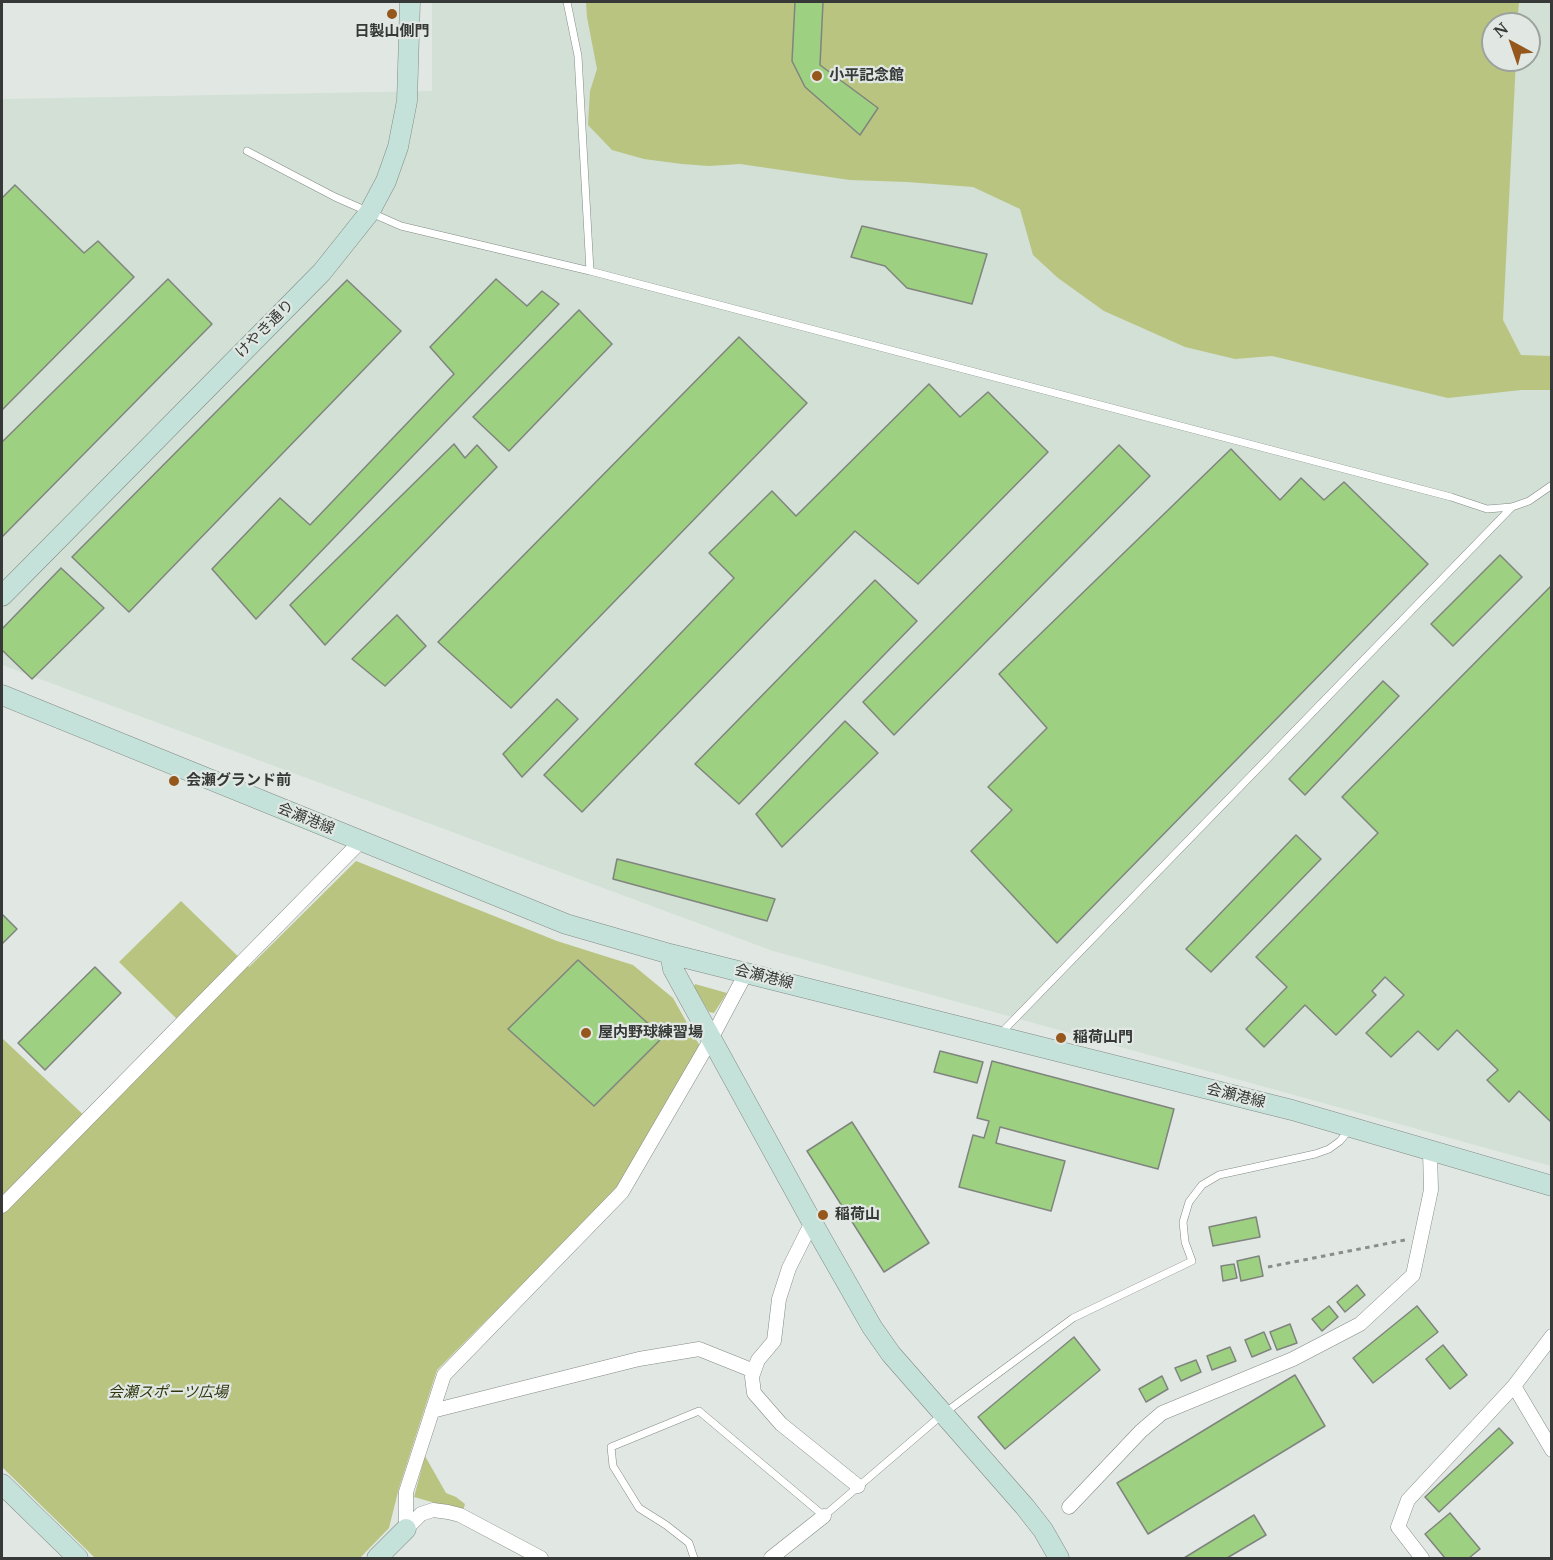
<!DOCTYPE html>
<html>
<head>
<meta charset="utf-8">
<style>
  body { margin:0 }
  #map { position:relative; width:1553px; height:1560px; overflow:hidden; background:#e1e8e3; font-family:"Noto Serif",serif }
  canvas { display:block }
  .frame { position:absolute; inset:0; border:3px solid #363937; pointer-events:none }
  .north { position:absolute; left:1481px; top:12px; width:60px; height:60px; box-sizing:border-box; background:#e1e8e3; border:2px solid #9da29e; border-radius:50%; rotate:320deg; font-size:16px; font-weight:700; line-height:24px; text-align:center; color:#363937 }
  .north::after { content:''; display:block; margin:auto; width:21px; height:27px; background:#95571c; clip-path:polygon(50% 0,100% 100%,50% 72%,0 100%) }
</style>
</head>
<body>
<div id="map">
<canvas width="1553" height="1560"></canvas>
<div class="frame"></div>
<div class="north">N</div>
</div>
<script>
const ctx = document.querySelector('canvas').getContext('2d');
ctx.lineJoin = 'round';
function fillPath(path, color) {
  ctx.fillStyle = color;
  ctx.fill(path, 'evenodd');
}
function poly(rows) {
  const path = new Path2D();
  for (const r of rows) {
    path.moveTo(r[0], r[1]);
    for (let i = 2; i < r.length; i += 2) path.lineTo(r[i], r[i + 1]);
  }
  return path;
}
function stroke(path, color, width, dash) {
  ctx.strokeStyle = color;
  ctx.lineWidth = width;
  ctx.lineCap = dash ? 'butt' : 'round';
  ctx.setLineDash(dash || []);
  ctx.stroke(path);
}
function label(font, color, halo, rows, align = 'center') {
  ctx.font = font + ' "Noto Serif","Noto Sans JP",serif';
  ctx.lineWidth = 4.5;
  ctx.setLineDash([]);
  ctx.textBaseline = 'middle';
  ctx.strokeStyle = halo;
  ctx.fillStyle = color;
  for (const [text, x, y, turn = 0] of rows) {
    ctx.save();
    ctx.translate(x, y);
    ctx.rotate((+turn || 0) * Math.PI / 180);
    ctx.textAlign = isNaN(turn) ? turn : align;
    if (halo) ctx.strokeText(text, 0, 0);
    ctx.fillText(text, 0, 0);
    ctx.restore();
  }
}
fillPath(poly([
  [432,2,1551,2,1551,1166,773,951,2,665,2,99,432,91],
  [1493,24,1529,24,1529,60,1493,60]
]), '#d2e0d6');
fillPath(poly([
  [586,2,1519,2,1517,24,1493,24,1493,60,1516,60,1503,320,1521,355,1551,356,1551,390,1521,390,1448,398,1272,356,1235,359,1185,347,1104,311,1058,278,1033,255,1020,209,973,187,907,182,850,180,740,164,709,166,682,164,644,159,612,150,588,125,590,91,597,69,587,17],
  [356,861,557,941,633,965,673,998,700,1046,616,1190,437,1370,399,1488,389,1528,360,1558,95,1558,2,1467,2,1038,90,1121,186,1028,119,962,181,901,249,967],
  [695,984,727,993,714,1013,709,1012,694,987],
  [425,1456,446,1493,456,1497,465,1504,463,1511,414,1497]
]), '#b9c481');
const building = poly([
  [795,2,823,2,820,65,878,108,860,135,805,87,792,61,795,2],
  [15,185,84,253,98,241,134,277,2,410,2,198,15,185],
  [862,226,987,254,972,304,907,288,885,266,851,257,862,226],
  [168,279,212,324,2,537,2,442,168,279],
  [496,279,527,306,542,291,559,304,256,619,212,569,280,498,310,525,454,374,430,347,496,279],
  [347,280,401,331,129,612,72,557,347,280],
  [579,310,612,344,509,451,473,417,579,310],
  [739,337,807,403,511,708,438,642,739,337],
  [929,384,960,417,988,392,1048,452,918,584,855,531,582,812,544,775,734,578,709,553,772,491,796,516,929,384],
  [454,444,465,458,477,445,497,467,325,645,290,605,454,444],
  [1119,445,1150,476,894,735,863,702,1119,445],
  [1231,449,1280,500,1301,478,1324,500,1344,482,1428,564,1057,943,971,851,1012,810,988,787,1047,728,999,674,1231,449],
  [1500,555,1522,577,1453,646,1431,624,1500,555],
  [61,568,104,608,32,679,2,650,2,629,61,568],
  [875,580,917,621,739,804,695,764,875,580],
  [1552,585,1552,1123,1519,1091,1509,1102,1487,1080,1498,1070,1457,1030,1438,1050,1418,1031,1391,1057,1366,1033,1404,995,1385,977,1372,991,1376,995,1336,1035,1305,1005,1264,1047,1246,1029,1287,987,1256,957,1378,833,1342,797,1552,585],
  [397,615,426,646,385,686,352,659,397,615],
  [1383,681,1399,696,1305,795,1289,779,1383,681],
  [557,699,578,719,522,777,503,754,557,699],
  [845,721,878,753,782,847,756,814,845,721],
  [1296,835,1321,859,1211,972,1186,949,1296,835],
  [617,859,775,899,767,921,613,879,617,859],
  [2,914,17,929,2,944,2,914],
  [578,960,663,1037,594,1106,508,1029,578,960],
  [95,967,121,993,45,1070,18,1043,95,967],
  [940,1051,983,1062,977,1083,934,1072,940,1051],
  [992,1061,1174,1109,1158,1169,1000,1127,996,1143,1065,1161,1051,1211,959,1187,973,1135,984,1138,989,1121,977,1118,992,1061],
  [852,1122,929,1243,884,1272,807,1151,852,1122],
  [1256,1217,1260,1237,1213,1246,1209,1227,1256,1217],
  [1259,1256,1263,1276,1241,1281,1237,1261,1259,1256],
  [1234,1264,1237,1278,1223,1281,1221,1266,1234,1264],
  [1357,1285,1365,1295,1345,1312,1337,1302,1357,1285],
  [1329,1306,1338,1317,1322,1331,1312,1319,1329,1306],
  [1417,1306,1438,1332,1373,1383,1353,1358,1417,1306],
  [1290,1324,1297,1343,1277,1350,1270,1332,1290,1324],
  [1264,1332,1271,1349,1252,1357,1245,1340,1264,1332],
  [1074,1337,1100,1370,1005,1449,978,1417,1074,1337],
  [1443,1345,1467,1375,1450,1389,1426,1359,1443,1345],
  [1230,1347,1236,1361,1212,1370,1207,1356,1230,1347],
  [1196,1360,1201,1372,1181,1381,1175,1368,1196,1360],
  [1295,1375,1325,1426,1148,1534,1117,1483,1295,1375],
  [1162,1376,1168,1389,1146,1402,1139,1389,1162,1376],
  [1499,1428,1513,1443,1439,1512,1425,1497,1499,1428],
  [1450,1513,1480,1549,1469,1558,1445,1558,1425,1534,1450,1513],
  [1254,1515,1266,1535,1227,1558,1184,1558,1254,1515]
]);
fillPath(building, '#9dd181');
stroke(building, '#80847e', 1.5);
const lane = poly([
  [567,2,578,56,590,271],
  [247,151,335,197,401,226,590,271,1451,497,1487,509,1512,507,1529,501,1552,485],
  [1001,1033,1512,507],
  [694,1558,689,1543,666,1525,639,1508,613,1466,611,1447,699,1411,824,1516,943,1414,1073,1318,1192,1261,1185,1242,1183,1222,1189,1202,1202,1185,1219,1175,1315,1154,1329,1149,1340,1141,1350,1129]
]);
const street = poly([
  [2,1206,361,841],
  [812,1222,789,1268,779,1299,774,1341,758,1360,754,1371,752,1377,754,1393,781,1424,858,1486],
  [1514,1386,1552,1450],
  [432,1411,639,1359,699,1349,754,1371],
  [1069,1507,1141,1431,1162,1413,1293,1359,1360,1324,1413,1275,1431,1190,1430,1150],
  [406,1529,406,1492,444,1375,622,1192,711,1039,746,973],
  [406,1529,421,1514,433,1510,448,1512,460,1515,541,1558],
  [771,1558,824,1516],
  [1422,1558,1398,1527,1408,1500,1514,1386,1552,1336]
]);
const secondary = poly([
  [2,596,322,272,369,213,386,181,398,147,407,101,410,2],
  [2,695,566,924,670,954,1292,1110,1552,1186],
  [670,954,673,969,812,1222,872,1327,891,1354,1025,1507,1043,1530,1059,1558],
  [2,1484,78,1558],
  [377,1558,406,1529]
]);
stroke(lane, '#848a85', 8);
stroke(street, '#848a85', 15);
stroke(secondary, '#848a85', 21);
stroke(poly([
  [1268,1267,1405,1240]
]), '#898e8b', 3, [4.5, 4.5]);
stroke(lane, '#fff', 7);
stroke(street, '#fff', 14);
stroke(secondary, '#c4e1da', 20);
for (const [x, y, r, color] of [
  [392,14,6,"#95571c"],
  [817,76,6,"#95571c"],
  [174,781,6,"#95571c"],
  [586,1033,6,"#95571c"],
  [1061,1038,6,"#95571c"],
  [823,1215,6,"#95571c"]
]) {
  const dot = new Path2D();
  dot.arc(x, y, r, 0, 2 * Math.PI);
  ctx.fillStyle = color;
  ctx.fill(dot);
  stroke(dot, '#e1e8e3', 2);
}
label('bold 15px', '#363937', '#e1e8e3', [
  ["日製山側門",392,32,"center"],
  ["小平記念館",829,76],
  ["会瀬グランド前",186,781],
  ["屋内野球練習場",598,1033],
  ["稲荷山門",1073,1038],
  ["稲荷山",835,1215]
], 'left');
label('15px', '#363937', '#e1e8e3', [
  ["けやき通り",265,329,-45],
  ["会瀬港線",306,819,22],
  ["会瀬港線",764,977,14],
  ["会瀬港線",1236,1096,14]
]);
label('italic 15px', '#31360e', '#e1e8e3', [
  ["会瀬スポーツ広場",168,1393]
]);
</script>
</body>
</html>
